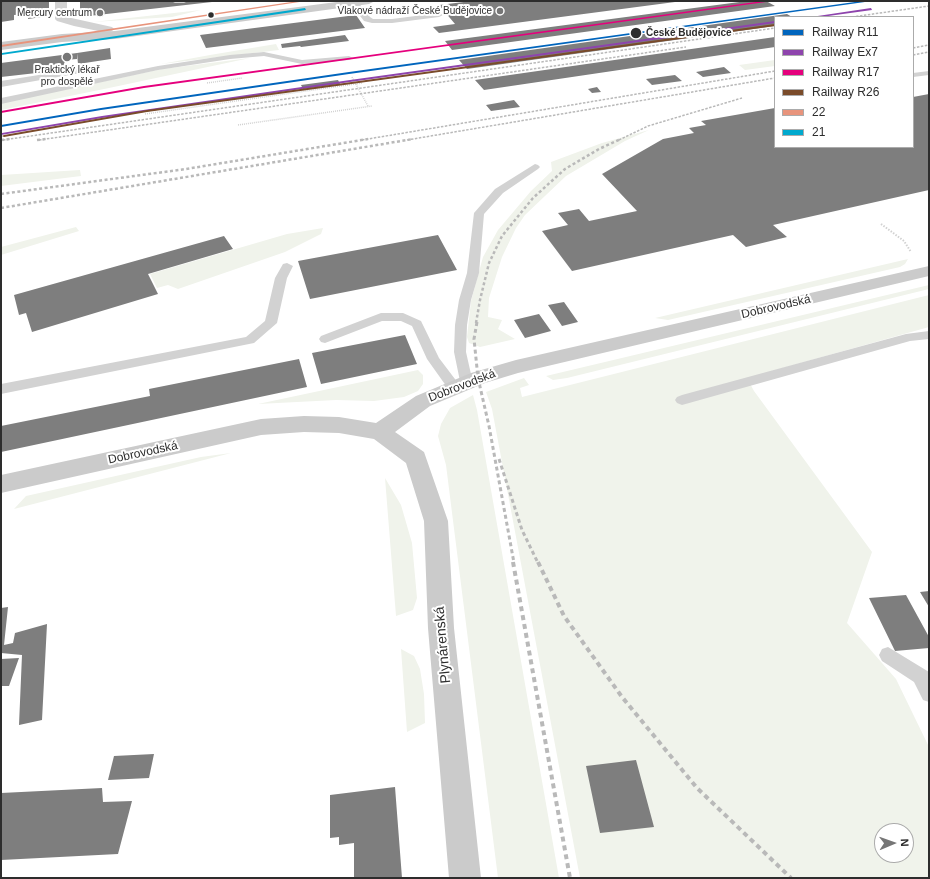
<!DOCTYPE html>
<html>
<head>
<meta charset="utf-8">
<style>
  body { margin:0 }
  #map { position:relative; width:930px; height:879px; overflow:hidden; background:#fff; font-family:Arial,sans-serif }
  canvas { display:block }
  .frame { position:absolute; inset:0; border:2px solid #2d2d2d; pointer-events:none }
  .legend { position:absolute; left:774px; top:16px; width:140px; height:132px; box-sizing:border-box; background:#fff; border:1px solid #ababab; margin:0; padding:5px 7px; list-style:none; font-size:12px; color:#2d2d2d }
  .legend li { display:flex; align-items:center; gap:8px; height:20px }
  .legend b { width:20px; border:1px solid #ababab }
  .north { position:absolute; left:874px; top:823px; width:40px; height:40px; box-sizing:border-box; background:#fff; border:1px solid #ababab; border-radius:50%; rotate:88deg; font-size:11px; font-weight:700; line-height:16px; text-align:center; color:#2d2d2d }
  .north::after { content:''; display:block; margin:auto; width:14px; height:18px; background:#767676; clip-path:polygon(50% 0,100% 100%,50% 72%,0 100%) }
</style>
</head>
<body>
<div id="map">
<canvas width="930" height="879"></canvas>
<div class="frame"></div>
<ul class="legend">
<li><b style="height:5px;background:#0065bd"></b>Railway R11</li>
<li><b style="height:5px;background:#8e44ad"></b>Railway Ex7</li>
<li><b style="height:5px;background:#e5007d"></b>Railway R17</li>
<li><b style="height:5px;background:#7a4b2a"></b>Railway R26</li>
<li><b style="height:5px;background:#e8947c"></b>22</li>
<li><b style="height:5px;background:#00a9ce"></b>21</li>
</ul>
<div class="north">N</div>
</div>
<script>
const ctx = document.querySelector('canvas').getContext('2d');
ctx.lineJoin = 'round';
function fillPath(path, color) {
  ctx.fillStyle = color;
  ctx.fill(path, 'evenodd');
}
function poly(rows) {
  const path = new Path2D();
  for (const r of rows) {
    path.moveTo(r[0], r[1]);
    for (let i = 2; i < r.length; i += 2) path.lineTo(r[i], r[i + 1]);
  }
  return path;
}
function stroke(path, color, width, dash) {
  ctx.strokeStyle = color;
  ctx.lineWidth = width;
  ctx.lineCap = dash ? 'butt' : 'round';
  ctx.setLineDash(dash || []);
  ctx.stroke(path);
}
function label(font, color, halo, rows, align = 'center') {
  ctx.font = font + ' Arial,sans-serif';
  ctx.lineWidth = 4;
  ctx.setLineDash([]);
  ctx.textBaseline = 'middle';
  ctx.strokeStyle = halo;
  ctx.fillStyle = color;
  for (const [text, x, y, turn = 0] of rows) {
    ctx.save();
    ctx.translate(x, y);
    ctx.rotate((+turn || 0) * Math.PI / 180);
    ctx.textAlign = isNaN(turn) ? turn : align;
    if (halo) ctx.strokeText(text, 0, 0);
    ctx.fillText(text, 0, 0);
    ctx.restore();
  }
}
fillPath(poly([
  [201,10,172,17,93,22],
  [276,44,279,50,161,64,210,55],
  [250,58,109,88,1,110,1,103,162,69],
  [775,60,775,66,745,70,739,65],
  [649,130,625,141,566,176,525,215,516,228,502,257,489,298,488,317,502,320,498,329,515,339,480,347,469,343,467,337,471,301,483,257,498,230,531,191,552,171,551,162,602,143],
  [80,170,81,176,1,186,1,175],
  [76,227,79,231,1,255,1,247],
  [323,228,321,234,285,252,178,289,168,285,157,288,150,274,287,234],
  [908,259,905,264,900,267,668,320,655,318],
  [929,285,929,289,567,378,553,380,546,376],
  [929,295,929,327,747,378,754,391,872,552,847,623,896,679,929,747,929,878,580,878,492,409,486,392,524,378,529,385,520,388,522,397],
  [882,831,906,831,906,855,882,855],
  [418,370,423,375,423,384,418,391,404,397,374,401,336,400,258,404],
  [473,395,477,410,559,878,498,878,446,465,438,436,441,424,450,408],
  [231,453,14,509,26,496,201,457],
  [385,478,401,505,412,543,417,598,413,610,396,616],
  [401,649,414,656,420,669,424,694,425,723,407,732]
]), '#f0f3eb');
fillPath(poly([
  [1,1,49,1,49,16,28,19,28,14,14,15,14,20,1,22],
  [80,1,212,1,212,2,80,17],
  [472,1,478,2,485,1,675,2,439,33,433,27,455,24,439,5],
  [747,1,766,1,775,6,452,50,445,41],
  [787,14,792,17,775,17,775,26,467,69,459,60],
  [356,15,365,28,206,48,200,35],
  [345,35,349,41,301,47,300,46,282,48,281,44],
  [775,37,775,47,484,90,475,80],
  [110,48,111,59,78,64,77,53],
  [77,53,77,59,65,60,63,70,1,77,1,63],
  [724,67,731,73,703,77,696,72],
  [675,75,682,81,652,85,646,79],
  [338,80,340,84,303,89,301,85],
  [597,87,601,92,592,93,588,89],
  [929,94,929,190,773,225,787,237,746,247,733,235,572,271,542,231,568,225,558,213,579,209,589,221,637,211,602,174,663,139,694,133,689,128,706,125,701,121,775,108,775,147,913,147,913,97],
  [514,100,520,107,491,111,486,105],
  [438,235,457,270,310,299,298,261],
  [224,236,233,249,148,274,158,294,32,332,26,313,19,315,14,295],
  [564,302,578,322,562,326,548,305],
  [539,314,551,331,525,338,514,320],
  [405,335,417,364,321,384,312,353],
  [299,359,307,387,1,452,1,426,150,396,149,389],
  [929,591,929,607,920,592],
  [906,595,929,637,929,648,895,651,869,598],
  [8,607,4,645,13,643,15,633,47,624,42,720,19,725,22,655,1,653,1,608],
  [19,658,9,686,1,686,1,659],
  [154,754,149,778,108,780,114,756],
  [636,760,654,827,600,833,586,766],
  [395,787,402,878,354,878,354,843,339,845,339,837,330,838,330,795],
  [102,788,103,802,132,801,118,854,1,860,1,793]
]), '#7e7e7e');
stroke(poly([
  [352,77,368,106],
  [207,83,242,78],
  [145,114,362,83],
  [238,125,372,106]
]), '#d2d2d2', 1.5, [1, 1]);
stroke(poly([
  [881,224,904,241,911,252]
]), '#d2d2d2', 2, [1.5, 1.5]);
fillPath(poly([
  [171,1,188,1,184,3,175,3,171,1],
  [351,1,357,1,370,17,373,19,392,19,439,13,443,15,439,17,392,23,372,23,364,21,350,3,351,1],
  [264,52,302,60,349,56,353,58,349,60,302,64,264,56,230,59,158,70,1,104,1,98,158,66,230,55,264,52],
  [89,67,93,69,92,71,1,87,1,81,89,67],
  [929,71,929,75,913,77,913,73,929,71],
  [535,164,538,165,540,167,538,169,503,193,484,214,479,273,471,300,467,325,466,352,473,383,471,386,466,387,461,386,454,352,455,325,459,300,467,273,474,213,495,189,535,164],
  [287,263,293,266,287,278,277,323,254,343,1,394,1,384,246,337,265,321,275,278,283,264,287,263],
  [381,313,403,313,421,321,439,358,461,387,459,390,454,392,449,390,427,359,412,326,401,321,382,321,325,343,321,342,319,339,321,336,381,313],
  [929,331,929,339,910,341,682,405,677,403,675,400,677,397,682,395,906,334,929,331],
  [888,647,929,672,929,702,923,700,914,682,882,661,879,655,882,649,888,647]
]), '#d2d2d2');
fillPath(poly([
  [55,1,67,1,67,17,112,27,114,29,112,31,108,33,74,26,57,21,55,19,55,1]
]), '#d2d2d2');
fillPath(poly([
  [344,1,375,1,369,4,115,39,62,42,1,50,1,42,62,34,115,31,344,1],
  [929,266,929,276,518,373,485,383,430,406,395,432,424,452,448,521,454,628,481,878,449,878,428,628,424,521,406,463,374,439,339,433,304,432,261,435,1,493,1,475,261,419,304,416,339,417,376,423,416,396,471,373,516,360,929,266]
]), '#cbcbcb');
stroke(poly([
  [852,17,929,6],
  [913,48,929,45],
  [913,55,929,52],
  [3,140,775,28],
  [39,140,686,47],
  [362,140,775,71],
  [407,140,775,78],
  [619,140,648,126,742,98]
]), '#b9b9b9', 1.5, [2.5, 1.5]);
stroke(poly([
  [1,140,10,139],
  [37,140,46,139],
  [1,194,186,169,368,139],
  [1,208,413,139],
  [476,323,480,300,489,263,502,236,533,198,565,169,599,149,621,139]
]), '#b9b9b9', 2.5, [3, 2.5]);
stroke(poly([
  [477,322,474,339,478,378,489,426,514,563],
  [499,459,522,530,538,563]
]), '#b9b9b9', 3, [4, 3]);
stroke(poly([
  [513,562,570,878],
  [538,562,564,616,622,697,697,788,791,878]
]), '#b9b9b9', 4, [5, 4]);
fillPath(poly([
  [298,1,306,1,1,47,1,45,298,1]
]), '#e8947c');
fillPath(poly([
  [305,8,306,10,1,55,2,53,305,8]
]), '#00a9ce');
fillPath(poly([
  [862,1,872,1,349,74,101,110,1,127,1,125,101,108,349,72,862,1]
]), '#0065bd');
fillPath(poly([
  [871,8,872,10,821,17,811,17,871,8],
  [775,21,775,23,350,82,102,118,1,135,2,133,102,116,350,80,775,21]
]), '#8e44ad');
fillPath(poly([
  [763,1,773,1,144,88,1,113,1,111,144,86,763,1]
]), '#e5007d');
fillPath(poly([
  [775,24,775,26,147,112,4,137,2,136,4,135,147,110,775,24]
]), '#7a4b2a');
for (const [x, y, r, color] of [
  [500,11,4,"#767676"],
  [100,13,4,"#767676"],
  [211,15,3.5,"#2d2d2d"],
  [636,33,6,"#2d2d2d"],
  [67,57,5,"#767676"]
]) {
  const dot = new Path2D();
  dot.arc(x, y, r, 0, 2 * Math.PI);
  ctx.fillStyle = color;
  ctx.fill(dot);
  stroke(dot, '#fff', 1.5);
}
label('10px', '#2d2d2d', '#fff', [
  ["Vlakové nádraží České Budějovice",492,11],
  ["Mercury centrum",92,13],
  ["Praktický lékař",67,70,"center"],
  ["pro dospělé",67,82,"center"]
], 'right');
label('bold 10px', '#2d2d2d', '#fff', [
  ["České Budějovice",646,33]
], 'left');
label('12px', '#2d2d2d', '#fff', [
  ["Dobrovodská",776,307,-13],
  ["Dobrovodská",462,386,-21],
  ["Dobrovodská",143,453,-12]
]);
label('14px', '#2d2d2d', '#fff', [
  ["Plynárenská",443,645,-95]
]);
</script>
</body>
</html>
